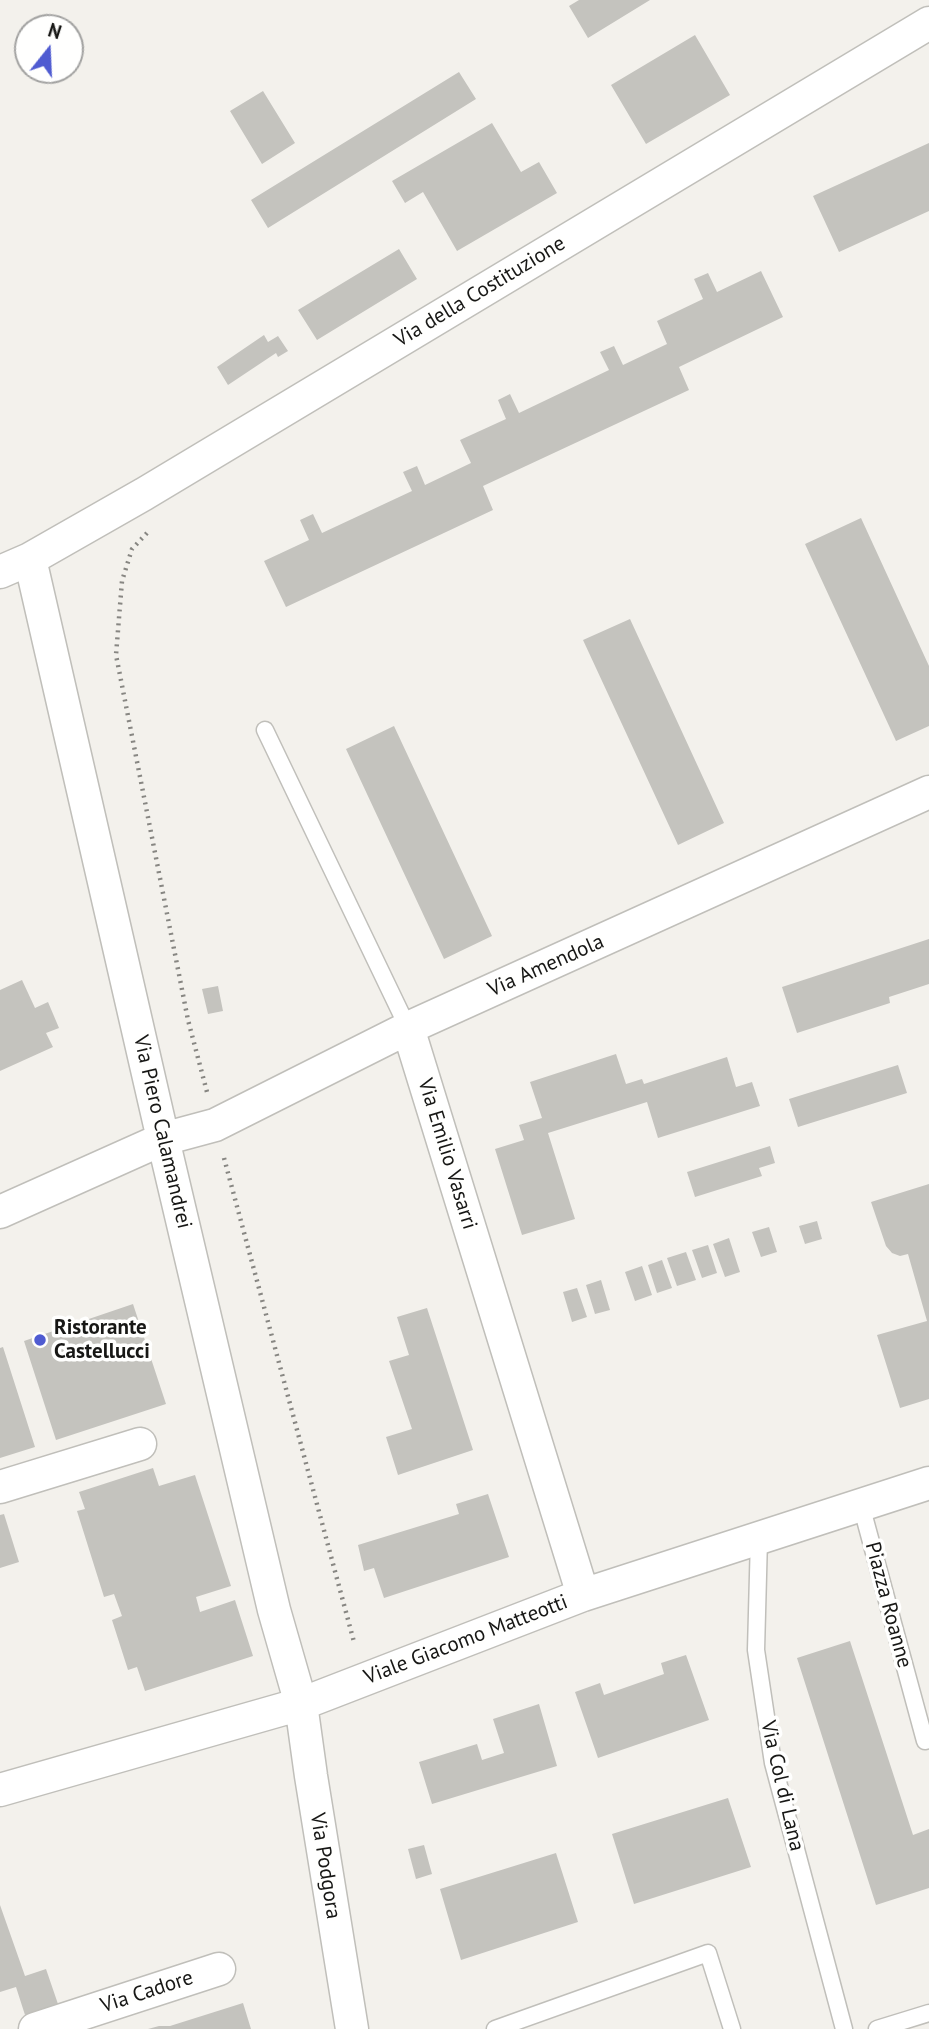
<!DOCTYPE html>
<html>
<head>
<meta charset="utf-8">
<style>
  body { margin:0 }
  #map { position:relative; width:929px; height:2029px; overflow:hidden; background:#f3f1ec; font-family:"PT Sans",sans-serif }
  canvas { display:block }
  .north { position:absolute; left:14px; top:14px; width:70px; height:70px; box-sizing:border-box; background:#fffffe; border:2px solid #a2a2a1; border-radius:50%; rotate:18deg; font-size:19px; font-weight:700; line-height:28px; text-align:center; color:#171715 }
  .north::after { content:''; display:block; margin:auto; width:24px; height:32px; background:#4f5bd1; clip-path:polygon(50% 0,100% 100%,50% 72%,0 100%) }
</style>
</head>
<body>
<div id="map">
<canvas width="929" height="2029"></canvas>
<div class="north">N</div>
</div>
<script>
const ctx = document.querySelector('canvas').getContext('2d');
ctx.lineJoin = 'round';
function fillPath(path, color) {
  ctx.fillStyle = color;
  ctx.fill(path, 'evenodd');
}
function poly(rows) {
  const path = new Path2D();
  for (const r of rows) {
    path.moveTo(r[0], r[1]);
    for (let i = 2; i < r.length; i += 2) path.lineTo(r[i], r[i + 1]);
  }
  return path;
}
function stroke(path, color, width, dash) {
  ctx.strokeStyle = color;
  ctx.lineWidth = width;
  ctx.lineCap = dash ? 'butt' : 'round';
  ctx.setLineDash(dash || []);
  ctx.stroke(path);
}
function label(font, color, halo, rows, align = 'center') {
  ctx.font = font + ' "PT Sans",sans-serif';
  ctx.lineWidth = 7;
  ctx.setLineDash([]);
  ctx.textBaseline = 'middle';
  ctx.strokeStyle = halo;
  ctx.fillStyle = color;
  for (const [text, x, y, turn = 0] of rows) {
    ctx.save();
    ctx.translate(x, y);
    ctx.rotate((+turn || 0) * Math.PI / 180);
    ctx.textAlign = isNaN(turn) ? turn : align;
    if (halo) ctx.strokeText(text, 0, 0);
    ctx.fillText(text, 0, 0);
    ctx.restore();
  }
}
fillPath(poly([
  [579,0,650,0,588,38,569,6],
  [695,35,730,95,646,144,611,85],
  [459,72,476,99,268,228,251,200],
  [263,91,295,143,262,164,230,111],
  [492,123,521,172,539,162,557,193,457,251,423,192,405,203,392,181],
  [929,143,929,211,839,252,813,196],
  [399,249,417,279,317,340,298,310],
  [761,271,783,317,679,367,689,390,483,486,493,510,286,607,264,561,309,540,300,520,313,514,322,533,412,491,403,472,417,466,425,485,471,463,460,440,506,419,498,400,510,394,519,413,609,370,600,352,614,346,623,365,667,344,657,321,703,299,694,279,708,273,717,292],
  [264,335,268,342,278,336,288,351,278,357,276,353,228,385,217,367],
  [861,518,929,666,929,726,896,741,805,544],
  [630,619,724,823,678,845,583,640],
  [394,726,492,936,444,959,346,749],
  [929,939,929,984,889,997,890,1003,797,1033,782,987],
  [22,980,35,1008,48,1002,59,1028,46,1033,53,1047,0,1071,0,990],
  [218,986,223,1011,208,1014,202,989],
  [616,1054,626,1084,642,1079,644,1084,727,1057,736,1087,752,1082,760,1106,658,1138,647,1102,548,1133,575,1219,522,1235,495,1149,524,1140,519,1125,542,1118,530,1082],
  [898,1065,907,1093,798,1127,789,1099],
  [770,1146,775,1163,759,1168,762,1176,695,1197,687,1172],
  [929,1184,929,1399,900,1408,877,1335,927,1321,908,1254,900,1256,892,1253,886,1246,871,1202],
  [817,1221,822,1239,805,1244,799,1226],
  [769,1227,777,1252,761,1257,752,1232],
  [729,1238,740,1272,725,1277,713,1244],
  [708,1245,717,1273,702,1278,692,1250],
  [686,1252,696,1280,677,1286,667,1258],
  [662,1260,672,1288,657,1293,648,1265],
  [642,1266,652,1295,635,1301,625,1272],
  [601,1280,610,1310,595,1314,586,1285],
  [577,1288,587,1317,572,1322,563,1292],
  [133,1304,166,1404,56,1440,24,1341],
  [427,1308,473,1450,398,1475,386,1437,412,1429,389,1361,409,1355,397,1317],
  [3,1347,35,1447,0,1458,0,1348],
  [153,1468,159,1486,195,1475,231,1586,196,1597,200,1612,235,1600,253,1656,145,1691,137,1667,128,1670,112,1620,122,1616,114,1594,104,1597,77,1511,85,1509,79,1492],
  [488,1494,509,1557,384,1598,374,1568,364,1571,358,1545,459,1514,456,1504],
  [4,1514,19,1562,0,1568,0,1515],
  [850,1641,913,1835,929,1829,929,1888,876,1905,797,1658],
  [686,1655,709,1720,598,1758,575,1692,600,1683,604,1695,664,1674,661,1663],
  [539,1704,557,1766,432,1804,419,1762,477,1744,482,1760,504,1753,493,1719],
  [728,1798,751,1867,634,1904,612,1834],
  [424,1845,432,1874,416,1879,408,1849],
  [556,1853,578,1922,461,1960,440,1889],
  [0,1905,25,1976,46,1969,58,2004,25,2015,16,1987,0,1992],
  [243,2003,251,2029,148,2029,159,2026,170,2026]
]), '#c4c3be');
const service = poly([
  [265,730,408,1028],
  [861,1505,925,1741,929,1740],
  [759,1538,756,1650,773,1763,844,2029],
  [495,2029,708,1953,732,2029],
  [877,2029,929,2013]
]);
const minor = poly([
  [30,559,163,1139,274,1610,301,1704,311,1776,352,2029],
  [0,572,30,559,144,494,929,23],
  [408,1028,583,1595],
  [0,1212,163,1139,215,1125,408,1028,929,792],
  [0,1487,140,1444],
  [0,1790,301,1704,583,1595,929,1483],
  [35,2029,219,1969]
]);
stroke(service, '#c0bfba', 19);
stroke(minor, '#c0bfba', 35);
stroke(poly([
  [147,533,132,549,122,581,116,655,188,1020,207,1092],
  [224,1158,354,1642]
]), '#878682', 4.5, [2, 5]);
stroke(service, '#fff', 16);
stroke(minor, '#fff', 32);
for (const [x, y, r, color] of [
  [40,1340,7,"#4f5bd1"]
]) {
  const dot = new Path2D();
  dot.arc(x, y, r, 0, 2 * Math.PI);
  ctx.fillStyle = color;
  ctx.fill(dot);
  stroke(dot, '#fffffe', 2.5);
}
label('21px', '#171715', '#fffffe', [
  ["Via della Costituzione",480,292,-31],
  ["Via Amendola",546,966,-24],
  ["Via Piero Calamandrei",162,1132,77],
  ["Via Emilio Vasarri",447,1154,73],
  ["Piazza Roanne",888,1605,75],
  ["Viale Giacomo Matteotti",466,1640,-21],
  ["Via Col di Lana",782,1786,77],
  ["Via Podgora",325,1866,81],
  ["Via Cadore",147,1992,-18]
]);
label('bold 21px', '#171715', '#fffffe', [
  ["Ristorante",54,1328],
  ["Castellucci",54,1352]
], 'left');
</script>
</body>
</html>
